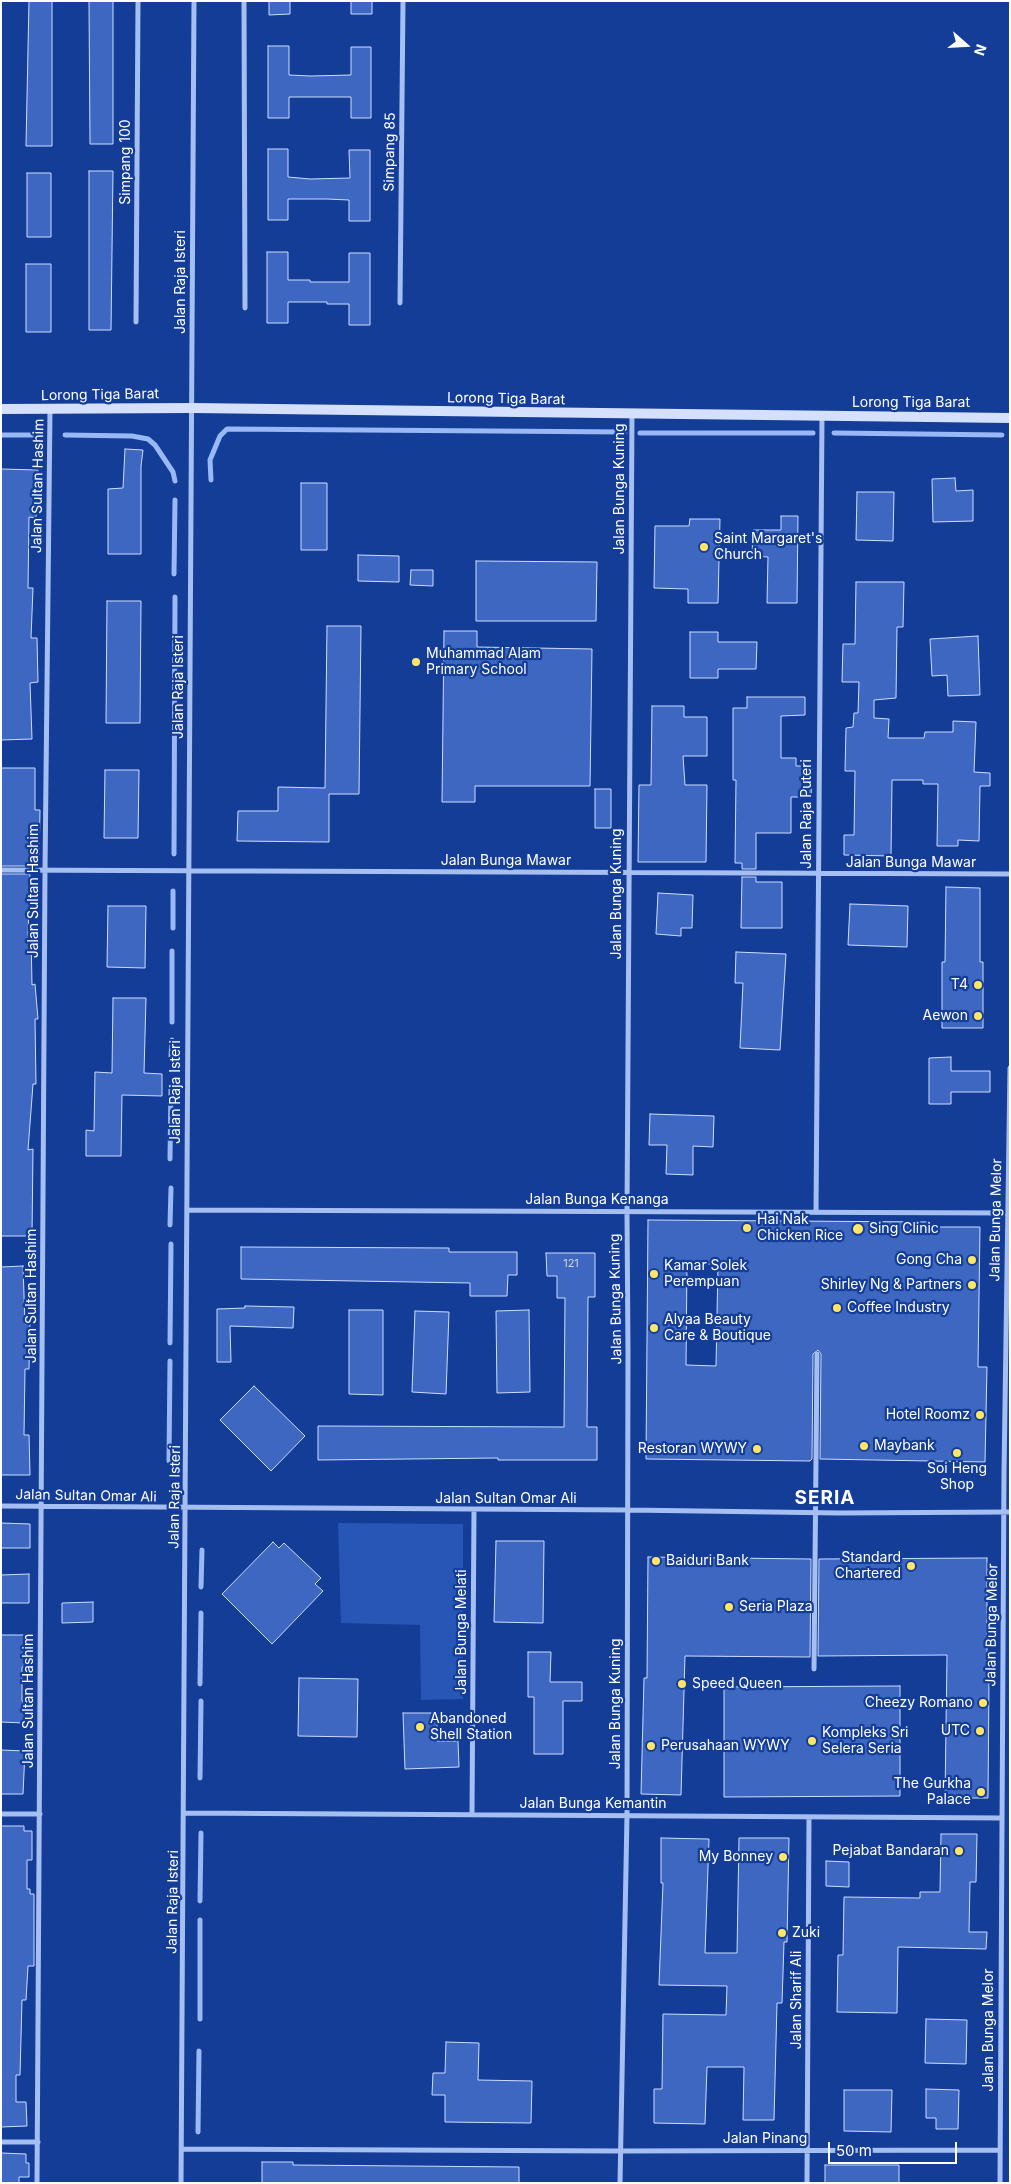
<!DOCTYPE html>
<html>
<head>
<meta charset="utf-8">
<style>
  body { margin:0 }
  #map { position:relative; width:1011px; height:2184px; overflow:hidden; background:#143d98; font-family:Inter,sans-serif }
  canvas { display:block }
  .frame { position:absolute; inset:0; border:2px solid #fff; pointer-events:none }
  .north { position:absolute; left:941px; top:20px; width:50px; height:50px; -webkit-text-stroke:4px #143d98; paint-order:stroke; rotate:109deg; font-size:14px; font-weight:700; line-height:20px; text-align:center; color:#fff }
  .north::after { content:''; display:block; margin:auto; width:18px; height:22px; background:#fff; clip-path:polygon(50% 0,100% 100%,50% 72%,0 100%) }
  .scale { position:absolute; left:828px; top:2142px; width:129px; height:22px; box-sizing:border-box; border:2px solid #fff; border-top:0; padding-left:6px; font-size:15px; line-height:18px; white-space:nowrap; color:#fff; -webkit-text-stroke:4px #143d98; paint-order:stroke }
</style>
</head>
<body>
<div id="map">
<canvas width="1011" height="2184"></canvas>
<div class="frame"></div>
<div class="north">N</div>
<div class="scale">50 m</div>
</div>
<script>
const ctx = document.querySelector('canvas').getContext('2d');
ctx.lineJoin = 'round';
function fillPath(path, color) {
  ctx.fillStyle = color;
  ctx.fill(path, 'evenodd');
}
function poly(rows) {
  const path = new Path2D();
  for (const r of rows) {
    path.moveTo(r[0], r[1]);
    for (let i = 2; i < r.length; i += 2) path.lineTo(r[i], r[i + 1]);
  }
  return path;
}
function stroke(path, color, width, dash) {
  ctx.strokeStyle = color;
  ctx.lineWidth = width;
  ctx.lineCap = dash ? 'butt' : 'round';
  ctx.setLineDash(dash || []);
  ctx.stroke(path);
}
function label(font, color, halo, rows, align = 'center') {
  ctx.font = font + ' Inter,sans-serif';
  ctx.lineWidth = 4.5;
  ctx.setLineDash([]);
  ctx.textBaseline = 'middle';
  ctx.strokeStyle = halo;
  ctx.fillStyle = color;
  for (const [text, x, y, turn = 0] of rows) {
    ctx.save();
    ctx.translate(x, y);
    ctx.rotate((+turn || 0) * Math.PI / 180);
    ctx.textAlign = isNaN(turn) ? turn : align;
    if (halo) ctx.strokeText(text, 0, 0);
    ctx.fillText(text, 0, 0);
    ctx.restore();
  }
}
fillPath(poly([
  [338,1523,463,1524,463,1699,421,1700,420,1625,341,1623]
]), '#2756b6');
stroke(poly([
  [640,433,813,433],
  [834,433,1002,435],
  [1,435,39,435],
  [65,435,132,436,148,439,155,445,173,472,175,481],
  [211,480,210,460,220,436,227,429,625,432],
  [174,574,175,500],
  [174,854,175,597],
  [173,928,173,891],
  [172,1022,172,951],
  [171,1056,172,1040],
  [170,1159,171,1087],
  [170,1225,171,1188],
  [170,1343,171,1244],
  [169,1461,170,1361],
  [201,1587,202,1550],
  [200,1684,201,1613],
  [200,1778,201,1701],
  [200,1901,201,1833],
  [200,2019,200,1920],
  [198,2132,199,2051]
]), '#98b8f6', 5);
const building = poly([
  [29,1,52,1,52,146,26,146,29,1],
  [89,1,113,1,113,144,90,144,89,1],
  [269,1,290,1,290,14,269,15,269,1],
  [351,1,372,1,372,14,351,14,351,1],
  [268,46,289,46,289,75,311,76,351,75,351,47,371,47,371,118,351,118,351,97,289,97,289,118,268,118,268,46],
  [268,149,288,149,288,177,310,179,350,178,349,150,370,150,370,221,349,221,349,200,327,199,288,199,288,220,268,220,268,149],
  [89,171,113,171,111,330,89,330,89,171],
  [27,173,51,173,51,237,27,237,27,173],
  [267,252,288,252,288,280,310,280,310,282,349,282,349,253,370,253,370,325,349,325,349,304,327,304,327,302,288,302,288,323,267,323,267,252],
  [26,264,51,264,51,332,26,332,26,264],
  [125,449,143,450,141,466,141,554,108,554,108,489,123,488,125,449],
  [1,469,38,470,36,518,29,517,28,588,33,588,31,638,37,638,38,682,30,683,32,739,1,740,1,469],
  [955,478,956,491,973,490,973,521,933,522,932,479,955,478],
  [301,483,327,483,327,550,301,550,301,483],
  [857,492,894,492,893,541,856,540,857,492],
  [781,516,798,516,797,603,767,603,768,557,752,556,753,530,781,530,781,516],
  [690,519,720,519,718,603,688,603,688,589,654,588,655,526,689,526,690,519],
  [358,555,399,556,399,582,358,581,358,555],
  [476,561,597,562,596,621,476,621,476,561],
  [411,570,433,570,433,586,410,585,411,570],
  [856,582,904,582,903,627,897,627,896,698,874,700,874,718,889,719,888,738,924,738,925,732,953,732,953,721,976,722,974,772,990,773,990,786,980,786,979,841,958,840,958,846,937,846,938,784,923,784,923,780,892,780,891,856,844,855,844,835,854,835,855,771,845,771,846,728,853,727,854,713,858,713,859,682,842,682,843,644,855,644,856,582],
  [107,601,141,601,140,723,106,723,107,601],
  [327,626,361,626,359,794,329,794,329,842,237,841,238,811,278,811,278,787,325,788,327,626],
  [444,631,477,631,477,647,592,649,590,786,475,786,475,802,442,802,444,631],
  [690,632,718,632,718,642,757,642,756,669,718,669,718,678,690,678,690,632],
  [978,636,980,695,948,696,947,675,932,676,930,639,978,636],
  [747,697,805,697,805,715,781,716,781,758,796,758,796,766,812,766,811,797,791,797,791,833,756,833,756,869,742,869,742,863,735,863,736,780,733,780,733,708,747,708,747,697],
  [652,706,684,706,684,717,707,717,707,756,683,756,685,785,707,785,706,862,638,862,639,785,651,785,652,706],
  [1,768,35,768,35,810,40,810,39,861,30,861,30,866,1,866,1,768],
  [105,770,139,770,138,838,104,838,105,770],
  [595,789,611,789,611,828,595,828,595,789],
  [1,874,30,874,28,936,31,936,32,985,35,984,38,1019,35,1019,36,1084,33,1084,28,1150,33,1149,32,1236,1,1236,1,874],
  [742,877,756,877,756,882,782,882,782,928,741,928,742,877],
  [946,887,980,888,980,962,983,962,983,1028,942,1028,942,962,945,962,946,887],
  [658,893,693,895,692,928,681,928,681,936,656,934,658,893],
  [850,904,908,906,907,947,848,945,850,904],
  [108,906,146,906,145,968,107,967,108,906],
  [736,952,786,954,780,1050,740,1048,743,983,735,983,736,952],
  [113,998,146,998,144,1073,162,1074,162,1096,122,1095,121,1156,86,1156,86,1130,94,1131,95,1072,112,1073,113,998],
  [951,1057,951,1071,990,1071,990,1092,951,1092,951,1104,929,1104,929,1058,951,1057],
  [650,1114,714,1116,713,1147,693,1146,693,1175,666,1174,667,1145,649,1145,650,1114],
  [648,1220,929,1222,929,1227,980,1227,978,1367,987,1367,985,1462,820,1459,821,1354,818,1350,813,1354,812,1459,810,1461,646,1459,648,1220],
  [687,1264,718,1264,716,1366,686,1365,687,1264],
  [241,1247,449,1248,449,1252,517,1252,517,1275,508,1275,507,1296,470,1296,470,1283,241,1279,241,1247],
  [546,1253,595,1253,595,1297,588,1297,587,1427,597,1427,597,1460,498,1460,498,1458,318,1460,318,1426,564,1427,565,1298,557,1298,557,1276,547,1276,546,1253],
  [23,1266,25,1324,30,1324,29,1369,25,1369,24,1435,29,1435,30,1475,1,1475,1,1267,23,1266],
  [245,1306,294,1307,293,1328,230,1326,231,1362,217,1362,217,1309,245,1308,245,1306],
  [349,1310,383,1310,383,1395,349,1394,349,1310],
  [529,1310,530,1392,497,1393,496,1311,529,1310],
  [415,1311,449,1312,446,1394,412,1392,415,1311],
  [254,1386,305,1436,271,1471,220,1420,254,1386],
  [1,1523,30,1524,30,1548,1,1548,1,1523],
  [496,1541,544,1541,543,1623,494,1622,496,1541],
  [273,1542,279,1548,284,1543,321,1578,315,1584,323,1591,272,1644,222,1594,273,1542],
  [648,1557,811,1559,810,1657,685,1656,681,1795,641,1794,644,1678,647,1678,648,1557],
  [987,1558,987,1679,989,1679,988,1798,945,1798,947,1655,818,1656,819,1559,987,1558],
  [29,1574,29,1603,1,1603,1,1575,29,1574],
  [93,1602,93,1622,62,1623,62,1603,93,1602],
  [1,1635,26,1635,26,1644,30,1644,29,1668,22,1667,22,1701,31,1702,30,1716,24,1715,24,1723,1,1722,1,1635],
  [528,1652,551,1652,550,1682,582,1682,582,1701,563,1701,563,1754,534,1754,534,1697,528,1697,528,1652],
  [299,1678,358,1679,357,1737,298,1736,299,1678],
  [900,1686,900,1796,724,1797,724,1687,900,1686],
  [403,1713,437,1713,437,1741,458,1741,459,1767,405,1769,403,1713],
  [1,1750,25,1751,23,1794,1,1794,1,1750],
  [1,1826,24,1826,24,1831,32,1831,32,1860,27,1860,27,1889,30,1889,30,1894,34,1894,34,1966,28,1966,26,2000,22,2000,20,2075,16,2075,16,2102,26,2102,27,2126,1,2127,1,1826],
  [941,1834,977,1834,976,1882,970,1882,969,1932,987,1932,986,1949,898,1947,897,2013,837,2012,838,1955,843,1955,844,1897,920,1898,920,1892,940,1892,941,1834],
  [661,1838,709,1839,705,1953,737,1953,739,1838,789,1838,787,1942,784,1942,782,2003,777,2003,774,2120,743,2120,744,2067,707,2067,705,2124,654,2123,654,2089,662,2089,663,2014,726,2015,727,1986,659,1985,663,1883,661,1883,661,1838],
  [826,1861,849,1862,849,1887,826,1886,826,1861],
  [926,2019,967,2020,966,2064,925,2063,926,2019],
  [446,2042,479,2043,478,2080,532,2081,531,2123,445,2122,445,2095,432,2095,433,2073,445,2073,446,2042],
  [926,2089,959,2090,958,2129,936,2129,936,2118,926,2118,926,2089],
  [844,2090,892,2090,891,2132,844,2131,844,2090],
  [1,2153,26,2154,26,2163,29,2163,29,2177,19,2177,19,2183,1,2183,1,2153],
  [262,2162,293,2162,293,2165,519,2167,519,2183,262,2183,262,2162],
  [825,2165,899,2165,899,2183,825,2183,825,2165]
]);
fillPath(building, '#3d67c0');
stroke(building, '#cdddfd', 1);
stroke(poly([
  [244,1,245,308],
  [400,303,403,1],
  [136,322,138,1],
  [1,870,1010,874],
  [187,1210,1008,1213],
  [816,1212,822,417],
  [1,1506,628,1510,840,1513,1010,1512],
  [814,1669,817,1354],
  [185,1813,1002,1818],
  [1,1814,40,1814],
  [472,1815,474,1510],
  [1,2142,38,2142],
  [182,2149,620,2151,1000,2150],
  [37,2183,45,870,50,409],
  [181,2183,194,1],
  [620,2183,627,1815,628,1352,627,1212,632,414],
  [807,2183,809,1817],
  [1000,2183,1004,1473,1010,1068]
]), '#a6bff3', 5);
stroke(poly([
  [1,409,192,408,1010,418]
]), '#d5e1fc', 10);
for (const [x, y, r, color] of [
  [704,547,5,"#ffe667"],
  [416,662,5,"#ffe667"],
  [978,985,5,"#ffe667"],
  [978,1016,5,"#ffe667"],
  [747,1228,5,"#ffe667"],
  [858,1229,6,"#ffe667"],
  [972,1260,5,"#ffe667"],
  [654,1274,5,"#ffe667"],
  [972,1285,5,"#ffe667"],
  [837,1308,5,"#ffe667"],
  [654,1328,5,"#ffe667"],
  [980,1415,5,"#ffe667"],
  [864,1446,5,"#ffe667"],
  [757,1449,5,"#ffe667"],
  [957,1453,5,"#ffe667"],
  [656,1561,5,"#ffe667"],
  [911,1566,5,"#ffe667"],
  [729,1607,5,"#ffe667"],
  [682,1684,5,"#ffe667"],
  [983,1703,5,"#ffe667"],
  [420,1727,5,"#ffe667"],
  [980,1731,5,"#ffe667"],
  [812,1741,5,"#ffe667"],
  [651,1746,5,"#ffe667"],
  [981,1792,5,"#ffe667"],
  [959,1851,5,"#ffe667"],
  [783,1857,5,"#ffe667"],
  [782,1933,5,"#ffe667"]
]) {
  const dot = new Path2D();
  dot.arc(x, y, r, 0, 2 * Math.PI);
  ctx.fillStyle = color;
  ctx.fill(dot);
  stroke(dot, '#143d98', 2);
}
label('11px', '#ced9ef', null, [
  ["121",571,1264]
]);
label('14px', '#fff', '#143d98', [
  ["Simpang 85",390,152,-89],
  ["Simpang 100",126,162,-90],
  ["Jalan Raja Isteri",181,282,-90],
  ["Lorong Tiga Barat",100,395,-1],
  ["Lorong Tiga Barat",506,399,1],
  ["Lorong Tiga Barat",911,403],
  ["Jalan Sultan Hashim",38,486,-89],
  ["Jalan Bunga Kuning",620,489,-90],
  ["Jalan Raja Isteri",179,687,-90],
  ["Jalan Raja Puteri",807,814,-90],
  ["Jalan Bunga Mawar",506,861],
  ["Jalan Bunga Mawar",911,863],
  ["Jalan Sultan Hashim",34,891,-90],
  ["Jalan Bunga Kuning",617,894,-90],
  ["Jalan Raja Isteri",176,1092,-90],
  ["Jalan Bunga Kenanga",597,1200],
  ["Jalan Bunga Melor",996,1220,-89],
  ["Jalan Sultan Hashim",32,1296,-90],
  ["Jalan Bunga Kuning",616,1299,-91],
  ["Jalan Sultan Omar Ali",86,1496,1],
  ["Jalan Raja Isteri",175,1497,-89],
  ["Jalan Sultan Omar Ali",506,1499],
  ["Jalan Bunga Melor",992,1625,-89],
  ["Jalan Bunga Melati",462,1632,-90],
  ["Jalan Sultan Hashim",29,1701,-90],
  ["Jalan Bunga Kuning",616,1704,-90],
  ["Jalan Bunga Kemantin",593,1804],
  ["Jalan Raja Isteri",173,1902,-89],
  ["Jalan Sharif Ali",797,2000,-90],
  ["Jalan Bunga Melor",989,2030,-90],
  ["Jalan Pinang",765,2139]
]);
label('14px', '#fff', '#143d98', [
  ["Saint Margaret's",714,539],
  ["Church",714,555],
  ["Muhammad Alam",426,654],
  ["Primary School",426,670],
  ["T4",968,985,"right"],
  ["Aewon",968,1016,"right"],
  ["Hai Nak",757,1220],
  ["Chicken Rice",757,1236],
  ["Sing Clinic",869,1229],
  ["Gong Cha",962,1260,"right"],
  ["Kamar Solek",664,1266],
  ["Perempuan",664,1282],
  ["Shirley Ng & Partners",962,1285,"right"],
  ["Coffee Industry",847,1308],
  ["Alyaa Beauty",664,1320],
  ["Care & Boutique",664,1336],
  ["Hotel Roomz",970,1415,"right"],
  ["Maybank",874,1446],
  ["Restoran WYWY",747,1449,"right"],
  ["Soi Heng",957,1469,"center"],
  ["Shop",957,1485,"center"],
  ["Standard",901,1558,"right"],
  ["Chartered",901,1574,"right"],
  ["Baiduri Bank",666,1561],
  ["Seria Plaza",739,1607],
  ["Speed Queen",692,1684],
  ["Cheezy Romano",973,1703,"right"],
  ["Abandoned",430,1719],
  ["Shell Station",430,1735],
  ["UTC",970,1731,"right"],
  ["Kompleks Sri",822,1733],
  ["Selera Seria",822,1749],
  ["Perusahaan WYWY",661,1746],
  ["The Gurkha",971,1784,"right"],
  ["Palace",971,1800,"right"],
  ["Pejabat Bandaran",949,1851,"right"],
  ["My Bonney",773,1857,"right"],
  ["Zuki",792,1933]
], 'left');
ctx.letterSpacing = '1px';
label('bold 19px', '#fff', '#143d98', [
  ["SERIA",825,1498]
]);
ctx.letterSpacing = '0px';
</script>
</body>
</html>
